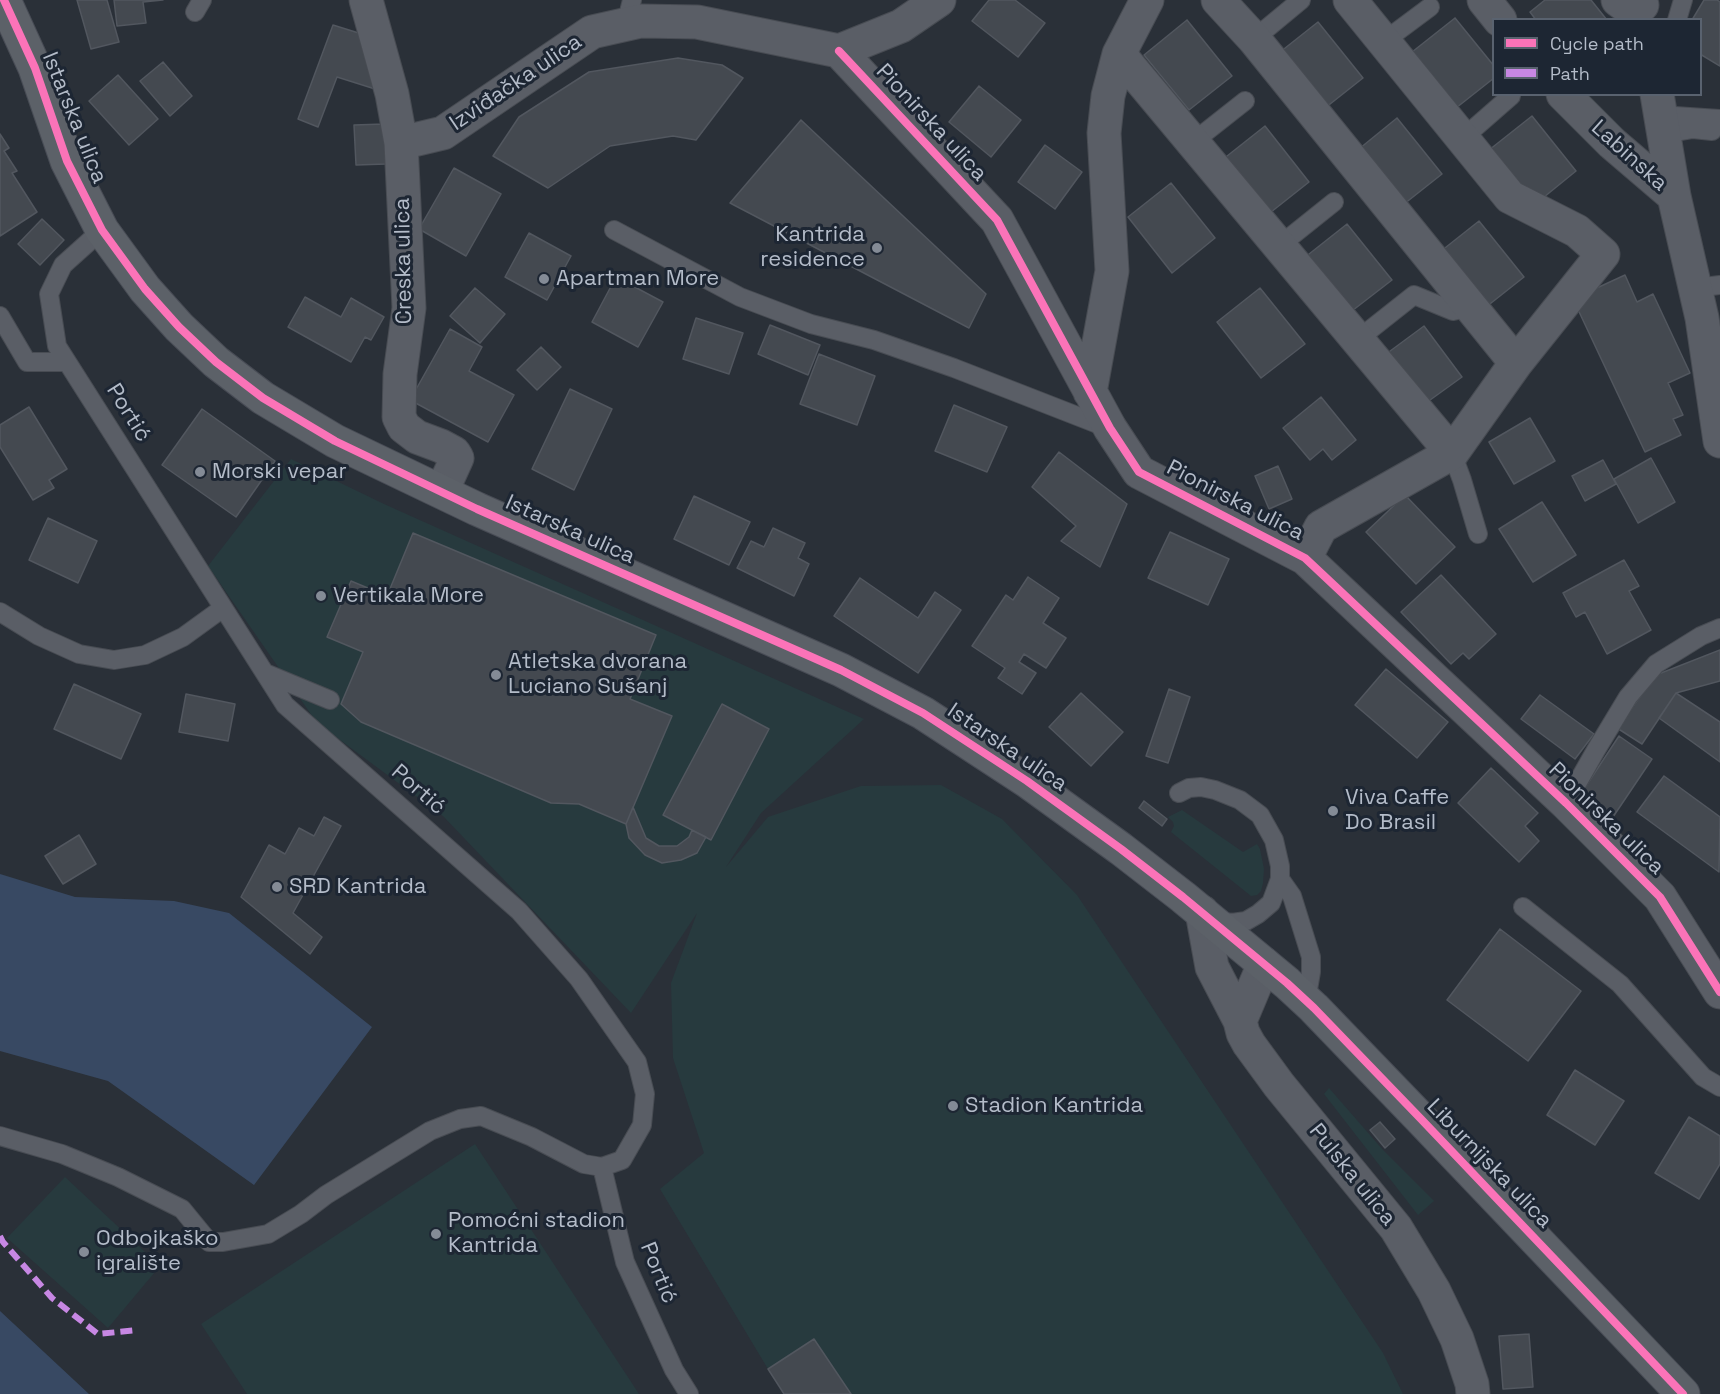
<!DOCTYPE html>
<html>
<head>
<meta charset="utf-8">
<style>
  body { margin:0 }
  #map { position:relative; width:1720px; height:1394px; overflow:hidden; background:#2a3038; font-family:"Space Grotesk",sans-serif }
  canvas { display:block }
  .legend { position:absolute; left:1492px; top:18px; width:210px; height:78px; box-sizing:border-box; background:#1d2633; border:2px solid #59626f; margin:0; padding:8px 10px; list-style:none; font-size:18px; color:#b4bcc9 }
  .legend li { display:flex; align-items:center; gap:12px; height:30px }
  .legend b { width:30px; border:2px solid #59626f }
</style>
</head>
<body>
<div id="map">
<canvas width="1720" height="1394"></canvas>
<ul class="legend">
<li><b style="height:8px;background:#fb73b8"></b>Cycle path</li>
<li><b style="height:8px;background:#c787e3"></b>Path</li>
</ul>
</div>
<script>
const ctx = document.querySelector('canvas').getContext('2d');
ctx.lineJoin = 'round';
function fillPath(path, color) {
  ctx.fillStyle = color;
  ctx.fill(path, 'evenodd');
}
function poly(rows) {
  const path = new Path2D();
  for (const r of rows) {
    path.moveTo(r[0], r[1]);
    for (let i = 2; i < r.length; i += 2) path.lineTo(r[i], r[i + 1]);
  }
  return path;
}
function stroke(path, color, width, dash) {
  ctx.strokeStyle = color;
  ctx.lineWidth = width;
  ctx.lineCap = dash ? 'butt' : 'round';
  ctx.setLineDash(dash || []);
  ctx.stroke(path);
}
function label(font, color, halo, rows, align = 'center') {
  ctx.font = font + ' "Space Grotesk",sans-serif';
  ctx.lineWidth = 6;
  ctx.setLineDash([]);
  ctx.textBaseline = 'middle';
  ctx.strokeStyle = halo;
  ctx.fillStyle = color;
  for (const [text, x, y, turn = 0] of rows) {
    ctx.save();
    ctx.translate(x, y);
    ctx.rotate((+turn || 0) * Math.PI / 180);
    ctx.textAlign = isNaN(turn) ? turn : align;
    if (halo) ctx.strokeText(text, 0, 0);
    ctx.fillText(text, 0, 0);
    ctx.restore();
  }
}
fillPath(poly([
  [291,459,384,504,864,719,761,813,726,867,768,817,861,786,941,785,1002,819,1077,895,1383,1353,1403,1394,784,1394,768,1369,660,1189,704,1153,673,1058,671,983,697,913,631,1013,443,816,317,723,208,566],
  [1182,810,1243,852,1257,844,1260,849,1264,869,1263,883,1261,891,1257,895,1251,896,1171,832,1174,826,1173,822,1168,817],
  [1329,1088,1383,1150,1434,1201,1418,1215,1324,1094],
  [475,1144,639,1394,247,1394,201,1324],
  [65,1177,160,1266,108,1328,7,1238]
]), '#273a3e');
fillPath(poly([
  [0,874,75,897,174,901,229,913,372,1027,254,1185,108,1081,0,1051],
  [0,1311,89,1394,0,1394]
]), '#384963');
const building = poly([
  [77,0,107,0,119,42,91,49,77,0],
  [114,0,163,0,143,2,146,23,117,26,114,0],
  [989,0,1015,0,1045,23,1018,57,972,21,989,0],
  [1545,0,1591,0,1607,20,1536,20,1530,12,1545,0],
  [1704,0,1717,0,1720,2,1720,66,1700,54,1700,20,1692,20,1704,0],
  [1455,18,1494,66,1494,78,1456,108,1412,52,1455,18],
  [1187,20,1232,76,1189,110,1144,55,1187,20],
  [1318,22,1363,78,1320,112,1275,56,1318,22],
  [333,25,365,35,375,89,337,77,318,127,298,119,333,25],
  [678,58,722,65,743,78,696,140,673,136,610,146,548,188,493,156,519,117,589,72,678,58],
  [163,62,192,96,170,116,140,81,163,62],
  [118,75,158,119,129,145,89,101,118,75],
  [979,86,1021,120,991,157,949,122,979,86],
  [1532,116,1576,171,1533,206,1489,150,1532,116],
  [1397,118,1442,174,1399,208,1354,153,1397,118],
  [801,120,986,294,969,328,730,203,801,120],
  [384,124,386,164,356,165,354,125,384,124],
  [1265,126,1309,182,1266,216,1222,160,1265,126],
  [0,134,9,148,4,151,17,171,12,173,37,212,0,236,0,134],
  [1045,145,1082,172,1055,209,1018,182,1045,145],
  [454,168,501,194,466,256,419,229,454,168],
  [1171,183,1215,238,1172,273,1128,217,1171,183],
  [42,219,64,240,40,265,18,244,42,219],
  [1479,221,1524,277,1481,311,1436,255,1479,221],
  [1347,224,1392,280,1348,314,1304,258,1347,224],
  [529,233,571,256,547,300,505,277,529,233],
  [1625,275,1637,302,1653,294,1690,373,1668,383,1683,415,1673,419,1681,435,1645,452,1573,299,1625,275],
  [616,277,663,302,638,347,592,322,616,277],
  [475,288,505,314,480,343,450,316,475,288],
  [1260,288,1305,344,1261,378,1217,322,1260,288],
  [305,297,341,317,351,298,384,317,371,340,365,337,351,362,288,327,305,297],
  [696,318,743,333,729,374,683,359,696,318],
  [770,325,820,345,808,375,758,354,770,325],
  [1424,326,1462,377,1419,408,1382,357,1424,326],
  [450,329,482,347,469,371,514,395,488,442,410,400,450,329],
  [541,347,561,367,537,390,517,370,541,347],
  [819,354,875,376,857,425,800,404,819,354],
  [570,389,612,409,574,490,532,469,570,389],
  [1321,397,1356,440,1332,460,1323,449,1310,460,1283,428,1321,397],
  [954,405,1007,427,987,472,935,451,954,405],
  [29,407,67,469,49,480,54,488,33,500,0,447,0,425,29,407],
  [202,409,275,461,236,517,162,465,202,409],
  [1530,418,1555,461,1514,484,1489,442,1530,418],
  [1059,452,1127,504,1100,567,1061,541,1076,526,1032,487,1059,452],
  [1651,458,1675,502,1638,523,1614,479,1651,458],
  [1603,460,1616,484,1585,501,1572,476,1603,460],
  [1278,466,1292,499,1269,509,1255,476,1278,466],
  [1405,495,1455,547,1416,584,1366,532,1405,495],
  [694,496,750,522,729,565,674,539,694,496],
  [1542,502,1576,555,1533,582,1499,529,1542,502],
  [48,518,97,541,78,583,29,560,48,518],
  [773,528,805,543,798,558,809,564,794,596,737,568,751,541,764,547,773,528],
  [1170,532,1229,559,1208,605,1148,578,1170,532],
  [413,533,656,635,630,699,672,716,626,824,579,804,551,803,361,722,341,704,363,652,327,637,351,581,387,596,413,533],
  [1624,560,1639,586,1629,591,1651,630,1607,654,1585,612,1576,617,1563,593,1624,560],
  [1441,575,1496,634,1469,659,1463,653,1451,664,1401,612,1441,575],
  [1028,577,1059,598,1043,623,1066,638,1046,668,1024,654,1019,662,1036,673,1022,694,998,678,1005,668,972,646,1006,595,1013,600,1028,577],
  [860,578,918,618,935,592,961,610,918,673,834,616,860,578],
  [1720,650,1720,681,1676,693,1642,744,1617,728,1656,675,1720,650],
  [1386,669,1448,722,1417,758,1355,705,1386,669],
  [74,684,141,714,121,759,54,729,74,684],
  [1169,689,1190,697,1168,763,1146,756,1169,689],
  [1081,693,1123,732,1091,766,1049,727,1081,693],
  [1676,693,1720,722,1720,762,1659,718,1676,693],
  [186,694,235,704,228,741,179,732,186,694],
  [1540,695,1594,734,1575,759,1521,719,1540,695],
  [722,704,769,729,711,840,663,815,722,704],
  [1619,736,1652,759,1613,817,1580,795,1619,736],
  [1491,768,1538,813,1525,826,1539,841,1519,862,1458,803,1491,768],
  [1664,776,1720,817,1719,872,1637,812,1664,776],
  [1144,801,1167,819,1162,826,1139,808,1144,801],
  [633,807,646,838,659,846,677,846,689,837,692,830,706,837,697,853,681,860,662,863,645,855,629,838,626,824,633,807],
  [324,817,341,826,293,913,322,937,310,954,241,897,269,845,285,854,299,828,314,836,324,817],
  [79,835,96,864,63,884,45,856,79,835],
  [1500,929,1581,991,1528,1061,1447,1000,1500,929],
  [1575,1070,1624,1101,1595,1145,1547,1115,1575,1070],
  [1689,1117,1720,1136,1720,1164,1699,1199,1655,1173,1689,1117],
  [1380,1122,1395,1139,1385,1148,1370,1130,1380,1122],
  [1529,1334,1533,1387,1503,1389,1499,1336,1529,1334],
  [814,1339,851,1394,784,1394,768,1369,814,1339]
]);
fillPath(building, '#444950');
stroke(building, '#52575f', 1.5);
const lane = poly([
  [195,12,202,0],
  [1677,20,1683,0],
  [626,24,632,0],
  [1254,39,1301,0],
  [1383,42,1430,7],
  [1660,115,1720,119],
  [1664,134,1693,129,1712,131],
  [1463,138,1511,96],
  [1193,142,1245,101],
  [102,230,63,265,49,294,57,346,285,705,519,911,579,979,637,1062,645,1094,642,1125,622,1160,602,1167,625,1262,674,1370,689,1394],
  [614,230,740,297,811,324,874,340,954,368,1108,428],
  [1279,246,1334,202],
  [1695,288,1720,285],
  [0,316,27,362,67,362],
  [1359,342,1371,329,1414,295,1453,311,1471,307],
  [1452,453,1462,480,1478,534],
  [0,612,39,636,79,654,114,660,145,655,183,637,223,608],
  [265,673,330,700],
  [1179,793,1189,788,1201,787,1215,790,1240,800,1260,815,1274,840,1280,866,1280,879,1271,903,1258,914,1246,921,1232,923,1217,921],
  [1566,803,1596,750,1628,697,1656,664,1701,636,1720,628],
  [1280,879,1292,896,1311,957,1311,972,1306,1001],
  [1523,907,1620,984,1703,1077,1720,1087],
  [0,1136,62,1154,118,1177,182,1209,209,1242,223,1242,268,1234,301,1214,326,1195,430,1131,460,1119,481,1116,532,1137,584,1164,602,1167]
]);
const street = poly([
  [366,0,392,94,401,143,409,308,400,374,399,417,404,427,417,437,441,446,454,453,457,458,442,491],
  [1218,0,1254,39,1516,363],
  [1484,0,1500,20],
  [1618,0,1625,5,1642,5],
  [839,51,997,220,1110,428,1139,472,1305,558,1566,803,1660,897,1720,992],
  [1119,54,1452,453],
  [1563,94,1612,143,1674,196],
  [1657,94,1674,196,1702,318,1720,441],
  [401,143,443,133,592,32,641,21,697,22,839,51,901,26,939,0],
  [1090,392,1112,271,1104,133,1108,96,1119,54,1147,0],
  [1305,558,1321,527,1452,453,1516,363,1603,254,1577,231,1510,197,1350,0],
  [1202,912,1212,967,1240,1021],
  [1264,964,1240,1021,1243,1033,1249,1044,1279,1085,1396,1228,1434,1291,1457,1339,1472,1384,1473,1394]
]);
const primary = poly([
  [4,0,35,68,67,161,102,230,145,289,179,327,216,362,263,398,335,441,477,509,841,670,923,713,1027,781,1121,849,1183,897,1287,983,1314,1008,1421,1119,1683,1394]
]);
stroke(lane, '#484c53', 20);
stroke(street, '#484c53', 35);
stroke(primary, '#484c55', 35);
stroke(lane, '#5a5e66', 18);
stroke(street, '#5a5e66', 33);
stroke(primary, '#5c6168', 33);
stroke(poly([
  [0,1236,3,1242,52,1298,98,1334,138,1330]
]), '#c787e3', 6, [12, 6]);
stroke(poly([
  [4,0,35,68,67,161,102,230,145,289,179,327,216,362,263,398,335,441,477,509,841,670,923,713,1027,781,1121,849,1183,897,1287,983,1314,1008,1421,1119,1683,1394],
  [839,51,997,220,1110,428,1139,472,1305,558,1566,803,1660,897,1720,992]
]), '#fb73b8', 8);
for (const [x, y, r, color] of [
  [877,248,6,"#848b96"],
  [544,279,6,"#848b96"],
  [200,472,6,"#848b96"],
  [321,596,6,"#848b96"],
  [496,675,6,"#848b96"],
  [1333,811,6,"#848b96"],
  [277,887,6,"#848b96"],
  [953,1106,6,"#848b96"],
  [436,1234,6,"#848b96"],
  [84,1252,6,"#848b96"]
]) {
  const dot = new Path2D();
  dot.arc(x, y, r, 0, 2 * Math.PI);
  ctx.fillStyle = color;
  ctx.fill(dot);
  stroke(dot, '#1d2633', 2);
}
label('22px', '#b4bcc9', '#1d2633', [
  ["Izviđačka ulica",516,83,-34],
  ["Istarska ulica",74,118,68],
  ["Pionirska ulica",931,123,47],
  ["Labinska",1629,156,42],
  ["Creska ulica",404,261,-91],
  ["Portić",128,413,58],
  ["Pionirska ulica",1235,501,27],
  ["Istarska ulica",570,530,24],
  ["Istarska ulica",1007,748,34],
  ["Portić",418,790,41],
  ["Pionirska ulica",1606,819,44],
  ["Liburnijska ulica",1489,1164,46],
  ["Pulska ulica",1352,1175,51],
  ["Portić",658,1273,68]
]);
label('22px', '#b4bcc9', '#1d2633', [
  ["Kantrida",865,235,"right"],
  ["residence",865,260,"right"],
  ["Apartman More",556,279],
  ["Morski vepar",212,472],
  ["Vertikala More",333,596],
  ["Atletska dvorana",508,662],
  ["Luciano Sušanj",508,687],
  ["Viva Caffe",1345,798],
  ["Do Brasil",1345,823],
  ["SRD Kantrida",289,887],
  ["Stadion Kantrida",965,1106],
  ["Pomoćni stadion",448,1221],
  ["Kantrida",448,1246],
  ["Odbojkaško",96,1239],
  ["igralište",96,1264]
], 'left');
</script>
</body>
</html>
